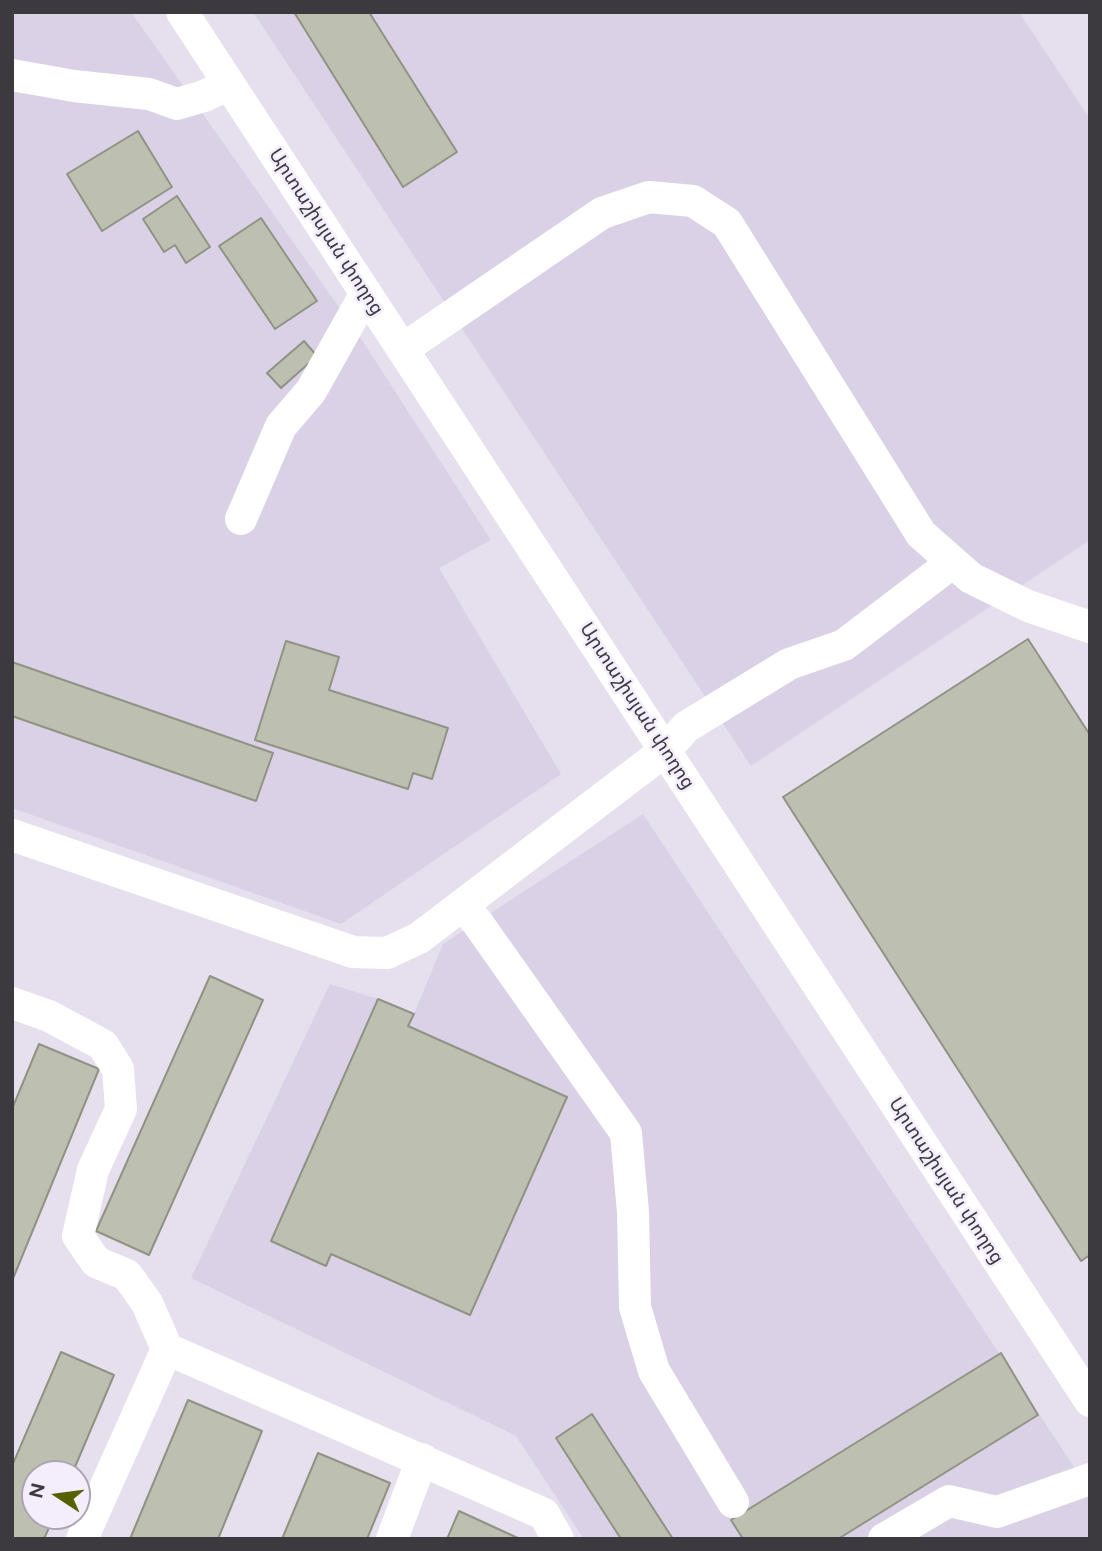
<!DOCTYPE html>
<html>
<head>
<meta charset="utf-8">
<style>
  body { margin:0 }
  #map { position:relative; width:1102px; height:1551px; overflow:hidden; background:#e6dfee; font-family:Figtree,sans-serif }
  canvas { display:block }
  .frame { position:absolute; inset:0; border:14px solid #3c393f; pointer-events:none }
  .north { position:absolute; left:21px; top:1460px; width:70px; height:70px; box-sizing:border-box; background:#f3edfc; border:2px solid #aaa5b0; border-radius:50%; rotate:283deg; font-size:19px; font-weight:700; line-height:28px; text-align:center; color:#3c393f }
  .north::after { content:''; display:block; margin:auto; width:24px; height:32px; background:#556000; clip-path:polygon(50% 0,100% 100%,50% 72%,0 100%) }
</style>
</head>
<body>
<div id="map">
<canvas width="1102" height="1551"></canvas>
<div class="frame"></div>
<div class="north">N</div>
</div>
<script>
const ctx = document.querySelector('canvas').getContext('2d');
ctx.lineJoin = 'round';
function fillPath(path, color) {
  ctx.fillStyle = color;
  ctx.fill(path, 'evenodd');
}
function poly(rows) {
  const path = new Path2D();
  for (const r of rows) {
    path.moveTo(r[0], r[1]);
    for (let i = 2; i < r.length; i += 2) path.lineTo(r[i], r[i + 1]);
  }
  return path;
}
function stroke(path, color, width, dash) {
  ctx.strokeStyle = color;
  ctx.lineWidth = width;
  ctx.lineCap = dash ? 'butt' : 'round';
  ctx.setLineDash(dash || []);
  ctx.stroke(path);
}
function label(font, color, halo, rows, align = 'center') {
  ctx.font = font + ' Figtree,"Noto Sans Armenian",sans-serif';
  ctx.lineWidth = 5;
  ctx.setLineDash([]);
  ctx.textBaseline = 'middle';
  ctx.strokeStyle = halo;
  ctx.fillStyle = color;
  for (const [text, x, y, turn = 0] of rows) {
    ctx.save();
    ctx.translate(x, y);
    ctx.rotate((+turn || 0) * Math.PI / 180);
    ctx.textAlign = isNaN(turn) ? turn : align;
    if (halo) ctx.strokeText(text, 0, 0);
    ctx.fillText(text, 0, 0);
    ctx.restore();
  }
}
fillPath(poly([
  [12,12,131,12,360,337,491,540,439,568,561,774,341,924,12,808],
  [253,12,1019,12,1090,119,1090,540,751,766],
  [643,814,1090,1491,1090,1539,584,1539,516,1436,191,1278,330,984,378,999,414,1014,443,944]
]), '#dbd1e6');
const building = poly([
  [294,12,369,12,457,152,403,187,294,12],
  [138,131,172,187,102,231,67,174,138,131],
  [177,196,210,247,186,263,175,245,164,252,143,219,177,196],
  [261,218,317,301,275,329,219,246,261,218],
  [304,341,317,356,281,388,267,373,304,341],
  [1028,639,1090,735,1090,1255,1081,1261,783,797,1028,639],
  [286,641,339,657,329,690,448,728,432,779,413,773,408,789,255,740,286,641],
  [12,662,273,753,256,801,12,716,12,662],
  [210,976,263,1000,149,1255,96,1231,210,976],
  [378,999,414,1014,408,1026,567,1097,470,1315,331,1254,326,1266,271,1241,378,999],
  [39,1044,99,1069,12,1281,12,1109,39,1044],
  [61,1352,114,1375,72,1474,35,1474,35,1516,54,1516,44,1539,12,1539,12,1466,61,1352],
  [1001,1353,1038,1415,838,1539,743,1539,731,1520,1001,1353],
  [188,1400,262,1431,218,1539,130,1539,188,1400],
  [592,1414,673,1539,621,1539,556,1438,592,1414],
  [318,1453,390,1483,367,1539,282,1539,318,1453],
  [459,1511,520,1539,447,1539,459,1511]
]);
fillPath(building, '#bdc0b1');
stroke(building, '#909384', 2);
stroke(poly([
  [182,12,1090,1401],
  [12,75,74,86,149,94,177,104,204,96,229,84],
  [403,349,602,213,649,197,693,201,727,223,921,534,971,578,1028,606,1090,627],
  [241,519,281,426,311,391,366,293],
  [12,835,353,952,387,953,419,938,666,750,686,727,789,664,844,645,953,562],
  [462,905,477,922,626,1133,633,1212,635,1307,654,1371,733,1502],
  [12,1003,49,1016,103,1045,118,1069,121,1109,93,1170,78,1236,96,1262,127,1275,147,1303,167,1349,544,1514,558,1539],
  [82,1539,167,1349],
  [392,1539,422,1459],
  [884,1539,949,1501,997,1512,1090,1479]
]), '#fff', 32);
label('19px', '#3c393f', '#f3edfc', [
  ["Արտաշիսյան փողոց",326,232,57],
  ["Արտաշիսյան փողոց",637,706,57],
  ["Արտաշիսյան փողոց",946,1181,57]
]);
</script>
</body>
</html>
